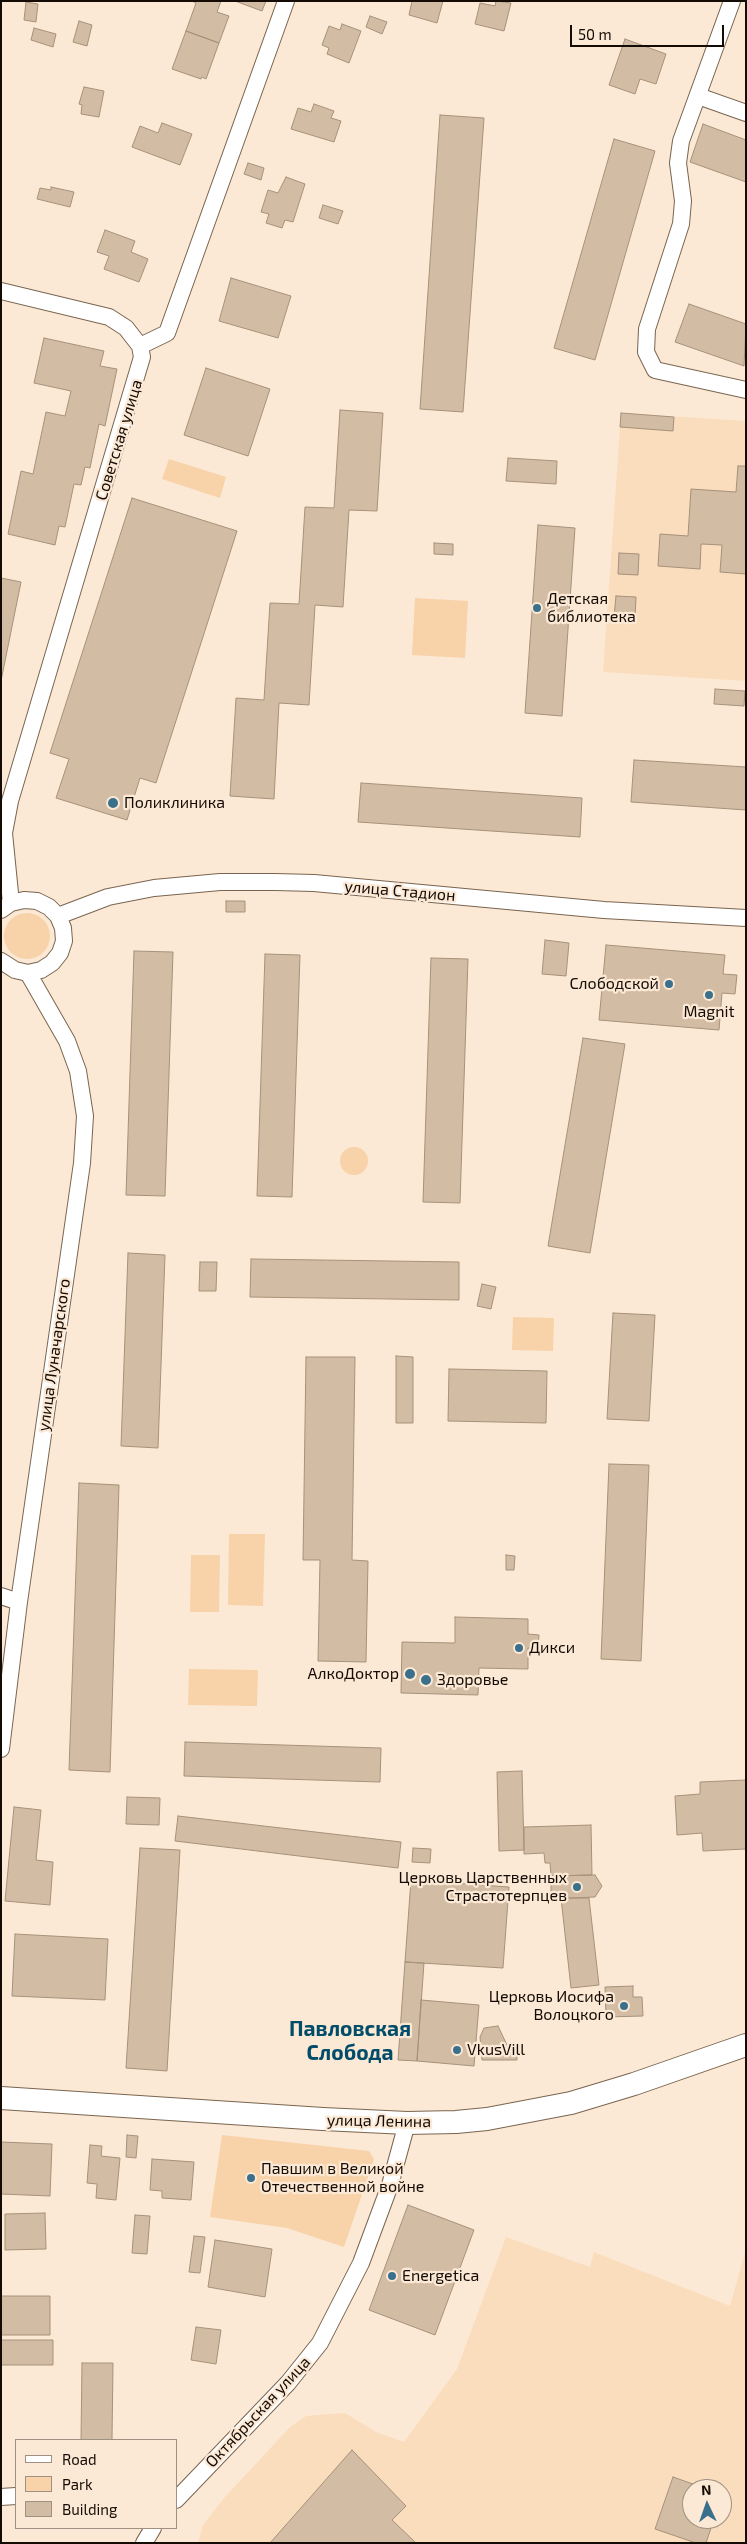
<!DOCTYPE html>
<html>
<head>
<meta charset="utf-8">
<style>
  body { margin:0 }
  #map { position:relative; width:747px; height:2544px; overflow:hidden; background:#fce9d5; font-family:"Exo 2",sans-serif }
  canvas { display:block }
  .frame { position:absolute; inset:0; border:2px solid #130b04; pointer-events:none }
  .legend { position:absolute; left:15px; top:2439px; width:162px; height:90px; box-sizing:border-box; background:#fce9d5; border:1px solid #9f9081; margin:0; padding:6px 9px; list-style:none; font-size:15px; color:#130b04 }
  .legend li { display:flex; align-items:center; gap:10px; height:25px }
  .legend b { width:25px; border:1px solid #9f9081 }
  .north { position:absolute; left:682px; top:2479px; width:50px; height:50px; box-sizing:border-box; background:#fce9d5; border:1px solid #9f9081; border-radius:50%; rotate:357deg; font-size:14px; font-weight:700; line-height:20px; text-align:center; color:#130b04 }
  .north::after { content:''; display:block; margin:auto; width:18px; height:22px; background:#3a708b; clip-path:polygon(50% 0,100% 100%,50% 72%,0 100%) }
  .scale { position:absolute; left:570px; top:25px; width:154px; height:22px; box-sizing:border-box; border:2px solid #130b04; border-top:0; padding-left:6px; font-size:15px; line-height:18px; white-space:nowrap; color:#130b04; -webkit-text-stroke:4px #fce9d5; paint-order:stroke }
</style>
</head>
<body>
<div id="map">
<canvas width="747" height="2544"></canvas>
<div class="frame"></div>
<ul class="legend">
<li><b style="height:6px;background:#fff"></b>Road</li>
<li><b style="height:14px;background:#f8d2a8"></b>Park</li>
<li><b style="height:14px;background:#d2bca3"></b>Building</li>
</ul>
<div class="north">N</div>
<div class="scale">50 m</div>
</div>
<script>
const ctx = document.querySelector('canvas').getContext('2d');
ctx.lineJoin = 'round';
function fillPath(path, color) {
  ctx.fillStyle = color;
  ctx.fill(path, 'evenodd');
}
function poly(rows) {
  const path = new Path2D();
  for (const r of rows) {
    if (r.length === 3) {
      path.moveTo(r[0] + r[2], r[1]);
      path.arc(r[0], r[1], r[2], 0, 2 * Math.PI);
      continue;
    }
    path.moveTo(r[0], r[1]);
    for (let i = 2; i < r.length; i += 2) path.lineTo(r[i], r[i + 1]);
  }
  return path;
}
function stroke(path, color, width, dash) {
  ctx.strokeStyle = color;
  ctx.lineWidth = width;
  ctx.lineCap = dash ? 'butt' : 'round';
  ctx.setLineDash(dash || []);
  ctx.stroke(path);
}
function label(font, color, halo, rows, align = 'center') {
  ctx.font = font + ' "Exo 2",sans-serif';
  ctx.lineWidth = 4.5;
  ctx.setLineDash([]);
  ctx.textBaseline = 'middle';
  ctx.strokeStyle = halo;
  ctx.fillStyle = color;
  for (const [text, x, y, turn = 0] of rows) {
    ctx.save();
    ctx.translate(x, y);
    ctx.rotate((+turn || 0) * Math.PI / 180);
    ctx.textAlign = isNaN(turn) ? turn : align;
    if (halo) ctx.strokeText(text, 0, 0);
    ctx.fillText(text, 0, 0);
    ctx.restore();
  }
}
fillPath(poly([
  [621,413,746,421,746,681,603,672],
  [506,2237,590,2267,594,2252,730,2306,746,2249,746,2543,198,2543,203,2525,225,2497,290,2427,306,2416,345,2413,376,2432,404,2442,457,2369],
  [692,2489,722,2489,722,2519,692,2519]
]), '#f9ddbd');
fillPath(poly([
  [169,459,226,477,220,498,162,479],
  [415,598,468,601,465,658,412,655],
  [27,936,23],
  [354,1161,14],
  [513,1317,554,1318,553,1351,512,1350],
  [229,1534,265,1534,263,1606,228,1605],
  [191,1555,220,1555,219,1612,190,1612],
  [189,1669,258,1670,257,1706,188,1705],
  [222,2135,369,2151,374,2159,344,2247,287,2228,210,2217]
]), '#f8d2a8');
const building = poly([
  [221,1,217,12,229,16,219,43,186,31,196,3,192,1,221,1],
  [235,1,266,1,262,11,235,1],
  [412,1,443,1,437,23,409,15,412,1],
  [496,1,511,3,504,31,475,24,480,3,495,6,496,1],
  [26,2,38,4,36,22,24,20,26,2],
  [370,16,387,22,382,34,366,27,370,16],
  [79,21,92,25,87,46,73,42,79,21],
  [342,24,361,31,349,63,327,54,329,48,322,45,329,26,340,30,342,24],
  [34,28,56,34,53,47,31,40,34,28],
  [186,31,219,43,206,79,202,77,201,79,172,69,186,31],
  [625,39,666,54,656,84,640,79,635,94,609,85,625,39],
  [84,87,104,91,99,117,81,114,82,105,79,104,84,87],
  [314,104,334,111,331,118,341,121,334,142,291,129,298,108,311,112,314,104],
  [440,115,484,118,463,412,420,409,440,115],
  [162,123,192,134,180,165,132,147,140,126,158,133,162,123],
  [703,124,746,140,746,182,690,162,703,124],
  [614,139,655,151,595,360,554,348,614,139],
  [248,163,264,168,261,180,244,174,248,163],
  [286,177,305,184,293,222,285,220,282,228,266,223,269,214,261,212,268,190,278,193,286,177],
  [51,187,74,192,70,207,37,199,40,188,51,190,51,187],
  [323,205,343,211,338,224,319,218,323,205],
  [105,230,135,241,131,252,148,259,139,282,104,269,109,256,97,252,105,230],
  [231,278,291,296,278,338,219,321,231,278],
  [689,304,746,324,744,366,675,342,689,304],
  [44,338,104,351,100,366,117,369,105,426,99,424,90,468,85,467,81,485,74,484,65,527,59,526,55,545,8,534,21,471,33,474,46,412,65,416,71,391,34,383,44,338],
  [206,368,270,389,248,456,184,435,206,368],
  [340,410,383,413,377,511,349,510,343,607,315,605,309,705,279,703,274,799,230,796,236,698,264,700,270,603,299,604,305,507,334,508,340,410],
  [621,413,674,417,673,431,620,427,621,413],
  [508,458,557,461,556,484,506,481,508,458],
  [738,466,746,466,746,574,720,572,722,545,701,544,700,569,658,566,660,534,688,536,691,489,736,492,738,466],
  [132,498,237,531,156,783,140,778,127,820,56,798,69,759,50,753,132,498],
  [538,525,575,528,562,716,525,713,538,525],
  [434,543,453,544,453,555,434,554,434,543],
  [619,553,639,554,638,575,618,574,619,553],
  [1,578,21,582,1,681,1,578],
  [616,596,636,597,635,618,614,617,616,596],
  [715,689,745,691,744,706,714,704,715,689],
  [634,760,746,767,746,810,631,802,634,760],
  [361,783,582,798,580,837,358,822,361,783],
  [226,901,245,901,245,912,226,912,226,901],
  [545,940,569,943,566,976,542,974,545,940],
  [606,945,725,955,723,974,737,975,735,994,722,993,719,1030,599,1020,606,945],
  [134,951,173,952,165,1196,126,1195,134,951],
  [265,954,300,955,292,1197,257,1196,265,954],
  [431,958,468,959,460,1203,423,1202,431,958],
  [583,1038,625,1044,590,1253,548,1246,583,1038],
  [128,1253,165,1255,158,1448,121,1446,128,1253],
  [251,1259,459,1262,459,1300,250,1297,251,1259],
  [200,1262,217,1262,216,1291,199,1291,200,1262],
  [482,1284,496,1287,491,1309,477,1306,482,1284],
  [613,1313,655,1315,649,1421,607,1419,613,1313],
  [396,1356,413,1357,413,1423,396,1423,396,1356],
  [306,1357,355,1357,352,1560,368,1561,366,1662,318,1661,320,1560,303,1560,306,1357],
  [449,1369,547,1371,546,1423,448,1421,449,1369],
  [609,1464,649,1465,641,1661,601,1659,609,1464],
  [79,1483,119,1485,110,1772,69,1770,79,1483],
  [506,1555,515,1556,514,1570,506,1570,506,1555],
  [455,1617,528,1619,528,1634,539,1635,538,1648,528,1648,528,1669,479,1668,478,1695,401,1693,402,1642,455,1643,455,1617],
  [185,1742,381,1748,380,1782,184,1776,185,1742],
  [522,1771,524,1850,499,1851,497,1772,522,1771],
  [746,1780,746,1849,703,1851,702,1833,677,1835,675,1796,700,1794,700,1782,746,1780],
  [127,1797,160,1798,159,1825,126,1824,127,1797],
  [14,1807,41,1810,36,1860,53,1862,50,1905,5,1901,14,1807],
  [178,1816,401,1842,398,1868,175,1841,178,1816],
  [591,1825,592,1875,551,1876,550,1863,545,1863,544,1853,524,1854,524,1827,591,1825],
  [140,1848,180,1850,167,2071,126,2068,140,1848],
  [413,1848,431,1849,430,1863,412,1862,413,1848],
  [595,1875,602,1886,595,1897,551,1899,551,1876,595,1875],
  [411,1880,509,1887,503,1968,405,1962,411,1880],
  [561,1898,589,1898,599,1985,571,1988,561,1898],
  [15,1934,108,1939,105,2000,12,1996,15,1934],
  [405,1962,424,1963,417,2061,398,2060,405,1962],
  [633,1986,633,1997,642,1997,643,2016,606,2017,605,1987,633,1986],
  [421,2000,479,2005,474,2066,417,2061,421,2000],
  [498,2026,507,2045,517,2045,517,2060,482,2060,480,2037,484,2028,498,2026],
  [127,2135,138,2136,136,2158,126,2157,127,2135],
  [1,2142,52,2144,50,2196,1,2194,1,2142],
  [90,2145,102,2146,101,2156,120,2158,116,2200,96,2198,97,2184,87,2183,90,2145],
  [152,2159,194,2162,191,2200,162,2198,162,2191,150,2190,152,2159],
  [408,2205,474,2230,435,2335,369,2310,408,2205],
  [45,2213,46,2249,5,2250,5,2214,45,2213],
  [135,2215,150,2216,147,2254,132,2253,135,2215],
  [194,2236,205,2237,200,2273,189,2272,194,2236],
  [215,2240,272,2249,265,2297,208,2287,215,2240],
  [1,2296,50,2296,50,2335,1,2335,1,2296],
  [196,2327,221,2330,216,2364,191,2360,196,2327],
  [1,2340,53,2340,53,2365,1,2365,1,2340],
  [82,2363,113,2363,112,2440,81,2440,82,2363],
  [352,2450,406,2506,392,2520,416,2543,270,2543,352,2450],
  [673,2477,707,2489,692,2489,692,2519,714,2519,706,2543,696,2543,655,2529,673,2477]
]);
fillPath(building, '#d2bca3');
stroke(building, '#a7917a', 1);
const street = poly([
  [732,1,681,141,678,163,683,201,681,224,647,329,646,352,655,370,746,390],
  [698,96,746,113],
  [1,291,109,317,126,328,140,346,142,357,10,801,4,833,11,903],
  [140,346,167,333,286,1],
  [1,910,11,903,24,900,37,901,49,907,58,916,63,928,64,941,60,953,52,963,41,970,28,973,15,970,1,961],
  [58,916,108,897,154,888,220,882,275,882,314,883,604,910,746,918],
  [1,1596,19,1602],
  [1,1749,19,1602,82,1163,85,1116,78,1071,67,1041,28,973],
  [1,2497,16,2496],
  [176,2500,288,2383,320,2343,361,2263,390,2185,407,2123],
  [144,2543,153,2528]
]);
const secondary = poly([
  [1,2098,323,2119,407,2123,456,2122,487,2119,571,2103,634,2084,746,2045]
]);
stroke(street, '#79654f', 18);
stroke(secondary, '#79654f', 24);
stroke(street, '#fff', 16);
stroke(secondary, '#fff', 22);
for (const [x, y, r, color] of [
  [537,608,5,"#3a708b"],
  [113,803,6,"#3a708b"],
  [669,984,5,"#3a708b"],
  [709,995,5,"#3a708b"],
  [519,1648,5,"#3a708b"],
  [410,1674,6,"#3a708b"],
  [426,1680,6,"#3a708b"],
  [577,1887,5,"#3a708b"],
  [624,2006,5,"#3a708b"],
  [457,2050,5,"#3a708b"],
  [251,2178,5,"#3a708b"],
  [392,2276,5,"#3a708b"]
]) {
  const dot = new Path2D();
  dot.arc(x, y, r, 0, 2 * Math.PI);
  ctx.fillStyle = color;
  ctx.fill(dot);
  stroke(dot, '#fce9d5', 2);
}
label('16px', '#130b04', '#fce9d5', [
  ["Советская улица",119,440,-73],
  ["улица Стадион",400,891,5],
  ["улица Луначарского",54,1355,-82],
  ["улица Ленина",379,2121,1],
  ["Октябрьская улица",258,2412,-47]
]);
label('16px', '#130b04', '#fce9d5', [
  ["Детская",547,599],
  ["библиотека",547,617],
  ["Поликлиника",124,803],
  ["Слободской",659,984,"right"],
  ["Magnit",709,1012,"center"],
  ["Дикси",529,1648],
  ["АлкоДоктор",399,1674,"right"],
  ["Здоровье",437,1680],
  ["Церковь Царственных",567,1878,"right"],
  ["Страстотерпцев",567,1896,"right"],
  ["Церковь Иосифа",614,1997,"right"],
  ["Волоцкого",614,2015,"right"],
  ["VkusVill",467,2050],
  ["Павшим в Великой",261,2169],
  ["Отечественной войне",261,2187],
  ["Energetica",402,2276]
], 'left');
label('bold 21px', '#014d69', '#fce9d5', [
  ["Павловская",350,2029],
  ["Слобода",350,2053]
]);
</script>
</body>
</html>
